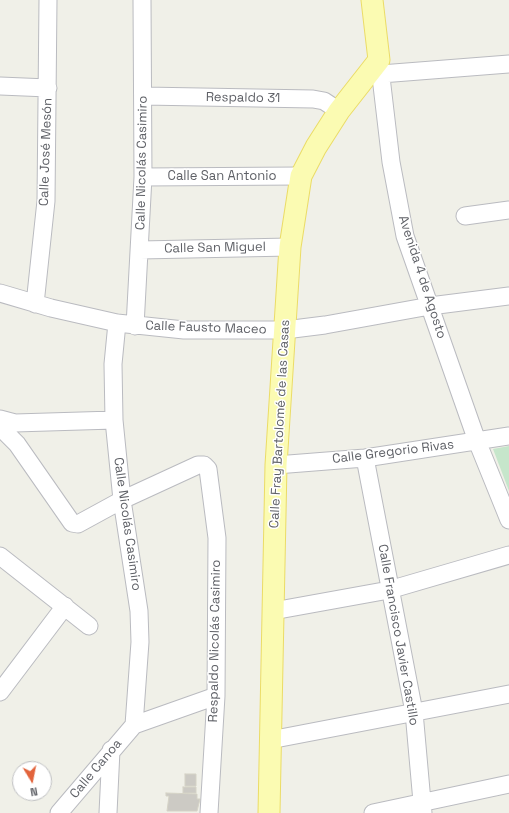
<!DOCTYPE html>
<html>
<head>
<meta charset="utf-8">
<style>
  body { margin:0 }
  #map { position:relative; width:509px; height:813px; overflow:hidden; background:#f0f0e8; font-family:"Space Grotesk",sans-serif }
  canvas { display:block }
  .north { position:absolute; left:12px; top:761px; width:40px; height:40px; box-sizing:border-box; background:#fff; border:1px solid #bfc0c2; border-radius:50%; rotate:170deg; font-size:11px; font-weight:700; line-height:16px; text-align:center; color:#5f6167 }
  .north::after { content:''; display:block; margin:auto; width:14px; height:18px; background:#e2643c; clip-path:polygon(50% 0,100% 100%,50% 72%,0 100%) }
</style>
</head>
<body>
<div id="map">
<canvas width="509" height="813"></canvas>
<div class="north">N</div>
</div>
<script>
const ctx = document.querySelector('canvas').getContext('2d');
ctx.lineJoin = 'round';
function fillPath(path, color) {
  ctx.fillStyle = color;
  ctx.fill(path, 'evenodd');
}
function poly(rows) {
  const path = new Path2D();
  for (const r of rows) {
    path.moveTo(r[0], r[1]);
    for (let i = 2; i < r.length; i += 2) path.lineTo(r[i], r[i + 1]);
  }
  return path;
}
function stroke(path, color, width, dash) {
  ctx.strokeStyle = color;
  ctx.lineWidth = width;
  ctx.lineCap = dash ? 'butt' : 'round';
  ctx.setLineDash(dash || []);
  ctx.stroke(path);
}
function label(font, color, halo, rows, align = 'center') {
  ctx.font = font + ' "Space Grotesk",sans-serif';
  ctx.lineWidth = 3;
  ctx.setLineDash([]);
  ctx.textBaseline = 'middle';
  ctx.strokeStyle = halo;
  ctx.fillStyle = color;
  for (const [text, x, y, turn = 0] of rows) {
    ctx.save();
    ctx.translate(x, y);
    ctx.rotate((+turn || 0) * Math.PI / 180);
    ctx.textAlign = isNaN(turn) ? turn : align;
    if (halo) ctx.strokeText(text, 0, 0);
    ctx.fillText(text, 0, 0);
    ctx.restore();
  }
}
fillPath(poly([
  [509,446,509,491,493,449]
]), '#c6e6cb');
const building = poly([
  [185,774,196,774,196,786,185,786,185,774],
  [183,787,196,787,196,793,183,793,183,787],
  [166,793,197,794,197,799,200,799,197,811,167,811,169,796,166,796,166,793]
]);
fillPath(building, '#cccac4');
stroke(building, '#d5d3c6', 1);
const minor = poly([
  [379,60,391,162,405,236,477,441,509,520],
  [381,74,509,64],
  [0,86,48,88],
  [144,96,313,99,324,101,339,111],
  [143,177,301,176],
  [465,216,509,210],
  [140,250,290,247],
  [0,293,51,308,117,323,184,330,285,330,325,325,430,306,509,296],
  [35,304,46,201,48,0],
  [117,323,113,364,114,420,122,500,139,611,140,642,134,725],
  [135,326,143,177,142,0],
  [0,419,15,423,114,420],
  [0,427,17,444,72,523,78,524,122,500,198,465,204,465,208,469,217,538,216,696,209,813],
  [365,458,414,712,423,813],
  [276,465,365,458,509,436],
  [0,556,89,626],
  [273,611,389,590,509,555],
  [0,692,65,606],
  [270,740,509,694],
  [59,813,134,725,216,696],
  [108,813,111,750],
  [373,813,509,784]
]);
const major = poly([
  [269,813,276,465,290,247,301,176,316,147,339,111,379,60,372,0]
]);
stroke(minor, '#babbc0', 19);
stroke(major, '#ebdc66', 23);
stroke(minor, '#fff', 17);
stroke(major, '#fbfbb2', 21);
label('13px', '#5f6167', '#fff', [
  ["Respaldo 31",243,98,1],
  ["Calle José Mesón",46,152,-88],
  ["Calle Nicolás Casimiro",142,163,-89],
  ["Calle San Antonio",222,176],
  ["Calle San Miguel",215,248,-1],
  ["Avenida 4 de Agosto",422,277,72],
  ["Calle Fausto Maceo",206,328,2],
  ["Calle Fray Bartolomé de las Casas",280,424,-87],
  ["Calle Gregorio Rivas",393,452,-7],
  ["Calle Nicolás Casimiro",127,524,82],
  ["Calle Francisco Javier Castillo",398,635,80],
  ["Respaldo Nicolás Casimiro",215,641,-89],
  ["Calle Canoa",96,769,-50]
]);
</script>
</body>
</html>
